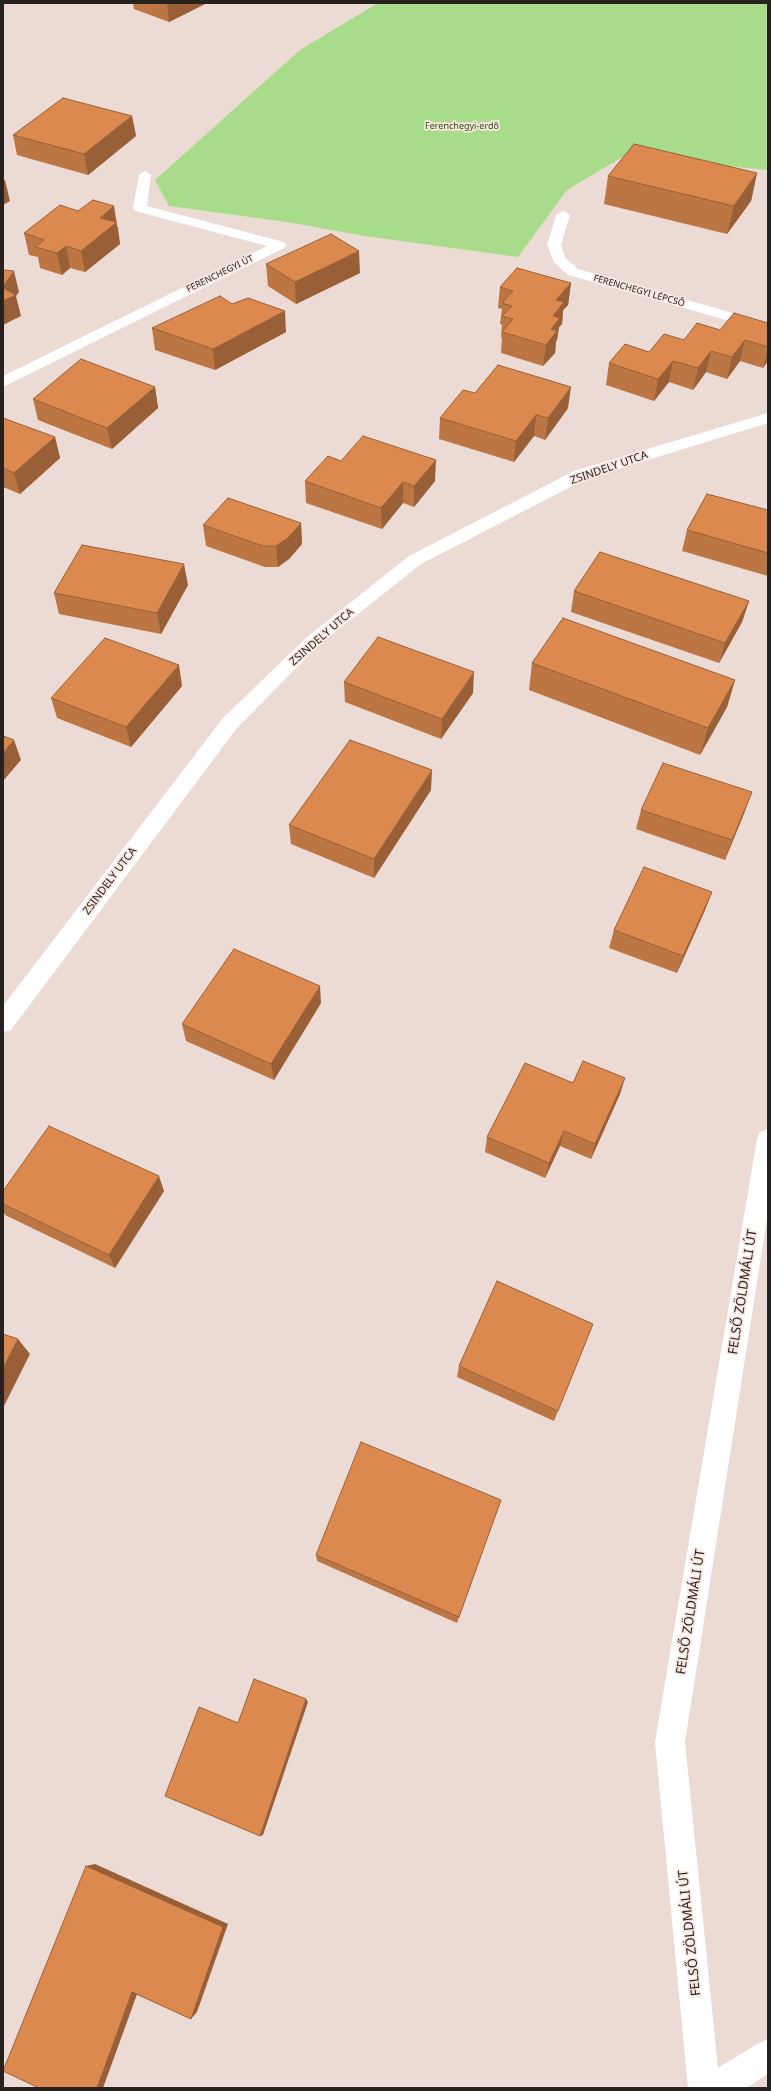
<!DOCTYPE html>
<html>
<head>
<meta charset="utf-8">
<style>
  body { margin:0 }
  #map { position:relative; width:771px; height:2091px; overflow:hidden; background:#ecdad4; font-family:"Noto Sans",sans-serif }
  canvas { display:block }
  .frame { position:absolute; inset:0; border:4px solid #28221f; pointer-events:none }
</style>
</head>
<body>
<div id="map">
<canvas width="771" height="2091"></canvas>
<div class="frame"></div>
</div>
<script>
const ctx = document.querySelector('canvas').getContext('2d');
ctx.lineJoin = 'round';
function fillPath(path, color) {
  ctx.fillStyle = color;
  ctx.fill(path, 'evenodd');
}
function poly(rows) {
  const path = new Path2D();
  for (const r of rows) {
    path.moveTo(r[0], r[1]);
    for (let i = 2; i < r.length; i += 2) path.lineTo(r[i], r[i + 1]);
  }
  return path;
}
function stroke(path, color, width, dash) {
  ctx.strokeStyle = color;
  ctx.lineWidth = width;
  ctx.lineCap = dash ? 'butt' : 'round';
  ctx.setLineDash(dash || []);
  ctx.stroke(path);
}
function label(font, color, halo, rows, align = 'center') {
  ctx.font = font + ' "Noto Sans",sans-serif';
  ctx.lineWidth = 3.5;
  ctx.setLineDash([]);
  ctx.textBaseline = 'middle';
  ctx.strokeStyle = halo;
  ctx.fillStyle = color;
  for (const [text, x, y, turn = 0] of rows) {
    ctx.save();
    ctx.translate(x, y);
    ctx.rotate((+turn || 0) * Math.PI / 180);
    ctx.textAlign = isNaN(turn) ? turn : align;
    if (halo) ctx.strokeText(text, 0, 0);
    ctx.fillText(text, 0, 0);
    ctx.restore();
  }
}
fillPath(poly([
  [378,3,768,3,768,170,624,156,567,190,518,257,365,236,287,222,169,206,155,180,300,50]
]), '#a9dc8a');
fillPath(poly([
  [145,171,151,175,147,206,284,242,286,245,284,248,3,387,3,376,267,246,135,211,133,208,139,175,145,171],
  [563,211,570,215,561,245,565,257,578,269,768,323,768,332,568,275,554,262,547,245,556,215,563,211],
  [768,413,768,423,586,479,421,564,319,645,237,728,11,1030,3,1032,3,1006,223,718,307,637,409,556,574,471,768,413],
  [768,1129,768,1212,685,1742,720,2088,688,2088,655,1742,757,1139,760,1132,768,1129]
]), '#fff');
fillPath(poly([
  [768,2039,768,2074,746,2088,701,2088,705,2076,757,2044,768,2039]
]), '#fff');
fillPath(poly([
  [133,3,207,3,169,22,134,9],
  [132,116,136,136,88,175,17,155,13,135],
  [757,173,751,201,727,234,604,204,608,176],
  [118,227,120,244,85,272,70,268,62,275,40,268,38,257,29,255,24,233],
  [266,264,360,273,296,304,268,286],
  [571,283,568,305,563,310,562,324,559,327,557,340,556,341,555,353,543,366,501,353,502,338,501,338,502,325,500,324,502,309,498,308,500,287],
  [232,304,286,332,215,370,155,350,152,328],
  [768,323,768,361,763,368,740,361,727,379,706,372,693,390,669,382,654,401,606,385,609,363,649,352,684,340,720,330],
  [155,387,158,408,112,449,38,420,33,399],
  [475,393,568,408,545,440,534,436,514,462,439,439,440,418],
  [3,418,55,437,60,458,20,494,3,487],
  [341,461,435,481,414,507,403,503,382,529,306,503,305,481],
  [768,510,768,576,682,551,687,530],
  [301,523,302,544,289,559,278,567,265,567,206,546,203,525],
  [188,585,161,634,59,614,54,593],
  [574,591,749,601,742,622,719,663,571,612],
  [532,663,735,680,727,707,700,755,529,690],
  [344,682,473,693,441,739,345,702],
  [182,686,131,747,57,718,51,698],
  [431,790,374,878,291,844,289,825],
  [641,810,745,811,725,860,636,829],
  [712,892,705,910,677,973,609,948,614,930],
  [321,1003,274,1080,186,1041,182,1024],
  [573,1083,620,1094,591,1159,560,1146,545,1178,485,1152,487,1137],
  [3,1191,164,1191,115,1268,5,1215,3,1211],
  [459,1366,558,1411,554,1421,457,1377],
  [501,1500,457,1623,317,1561,316,1555]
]), '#bc7643');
fillPath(poly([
  [167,3,207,3,169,22],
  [132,116,136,136,88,175,84,154],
  [757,173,751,201,727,234,734,206],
  [5,180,10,201,3,205,3,181],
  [114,206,120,244,85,272,81,251,100,218],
  [66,246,70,268,62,275,57,253],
  [359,251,360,273,296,304,295,282],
  [14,271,19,292,16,296,21,316,3,325,3,286],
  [571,283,568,305,563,310,562,324,559,327,557,340,556,341,555,353,543,366,546,345,556,300],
  [285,311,286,332,215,370,213,349],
  [745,340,740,361,727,379,732,357],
  [768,350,768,361,763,368],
  [711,351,706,372,693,390,698,368],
  [673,361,669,382,654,401,658,379],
  [155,387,158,408,112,449,107,428],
  [571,387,568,408,545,440,548,418],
  [536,415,534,436,514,462,516,441],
  [55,437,60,458,20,494,14,473],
  [436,460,435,481,414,507,414,486],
  [403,482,403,503,382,529,381,508],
  [301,523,302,544,289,559,278,567,276,546],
  [184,564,188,585,161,634,157,613],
  [749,601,742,622,719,663,725,643],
  [179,665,182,686,131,747,126,727],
  [474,672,473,693,441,739,442,719],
  [735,680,727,707,700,755,708,728],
  [14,740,21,760,3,781,3,753],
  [432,770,431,790,374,878,374,859],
  [752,792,745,811,725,860,732,840],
  [712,892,705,910,677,973,683,956],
  [320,986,321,1003,274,1080,271,1064],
  [625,1078,620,1094,591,1159,595,1144],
  [564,1131,560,1146,545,1178,549,1163],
  [159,1176,164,1191,115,1268,109,1255],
  [18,1339,30,1354,3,1408,3,1368],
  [306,1699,308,1702,263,1835,260,1836],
  [95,1864,228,1924,197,2012,191,2019,86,1866],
  [140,1986,103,2088,97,2088,132,1992]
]), '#996037');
const building = poly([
  [63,98,132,116,84,154,13,135,63,98],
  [634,144,757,173,734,206,608,176,634,144],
  [93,200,114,206,100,218,117,222,81,251,66,246,57,253,35,247,44,240,24,233,60,205,78,211,93,200],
  [331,234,359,251,295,282,266,264,331,234],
  [517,268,571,283,556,300,564,302,553,316,560,318,551,329,557,331,546,345,502,332,513,319,502,316,512,306,502,303,513,291,500,287,517,268],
  [3,270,14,271,3,286,3,270],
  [3,288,16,295,3,301,3,288],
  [220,296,232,304,248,298,285,311,213,349,152,328,220,296],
  [734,313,768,323,768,347,745,340,732,357,711,351,698,368,673,361,658,379,609,363,625,344,649,352,664,334,684,340,697,323,720,330,734,313],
  [81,359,155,387,107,428,33,399,81,359],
  [498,365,571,387,548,418,536,415,516,441,440,418,463,390,475,393,498,365],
  [3,418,55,437,14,473,3,468,3,418],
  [363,436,436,460,414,486,403,482,381,508,305,481,328,456,341,461,363,436],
  [707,494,768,510,768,553,687,530,707,494],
  [228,498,301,523,288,538,276,546,263,546,203,525,228,498],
  [82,545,184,564,157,613,54,593,82,545],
  [600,552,749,601,725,643,574,591,600,552],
  [563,618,735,680,708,728,532,663,563,618],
  [378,637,474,672,442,719,344,682,378,637],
  [105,638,179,665,126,727,51,698,105,638],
  [3,736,14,740,3,753,3,736],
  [350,740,432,770,374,859,289,825,350,740],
  [663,763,752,792,732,840,641,810,663,763],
  [644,867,712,892,683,956,614,930,644,867],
  [234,949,320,986,271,1064,182,1024,234,949],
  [583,1061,625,1078,595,1144,564,1131,549,1163,487,1137,525,1063,573,1083,583,1061],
  [49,1126,159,1176,109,1255,3,1204,3,1191,49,1126],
  [497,1281,593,1324,558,1411,459,1366,497,1281],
  [3,1334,18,1339,3,1368,3,1334],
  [361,1442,501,1500,459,1617,316,1555,361,1442],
  [254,1679,306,1699,260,1836,165,1796,199,1707,238,1723,254,1679],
  [86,1866,223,1927,191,2019,132,1992,97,2088,39,2088,3,2071,86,1866]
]);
fillPath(building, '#db894e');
stroke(building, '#996037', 1);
label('9px', '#294a0f', '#f9e7e1', [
  ["Ferenchegyi-erdő",462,126]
]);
label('9px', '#28221f', '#f9e7e1', [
  ["FERENCHEGYI ÚT",220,274,-26],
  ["FERENCHEGYI LÉPCSŐ",639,291,16]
]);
label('11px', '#28221f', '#f9e7e1', [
  ["ZSINDELY UTCA",609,468,-19],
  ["ZSINDELY UTCA",322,637,-41],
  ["ZSINDELY UTCA",110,881,-53]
]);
label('13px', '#28221f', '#f9e7e1', [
  ["FELSŐ ZÖLDMÁLI ÚT",743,1292,-81],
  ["FELSŐ ZÖLDMÁLI ÚT",691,1612,-81],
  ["FELSŐ ZÖLDMÁLI ÚT",690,1933,-96]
]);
</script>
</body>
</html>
